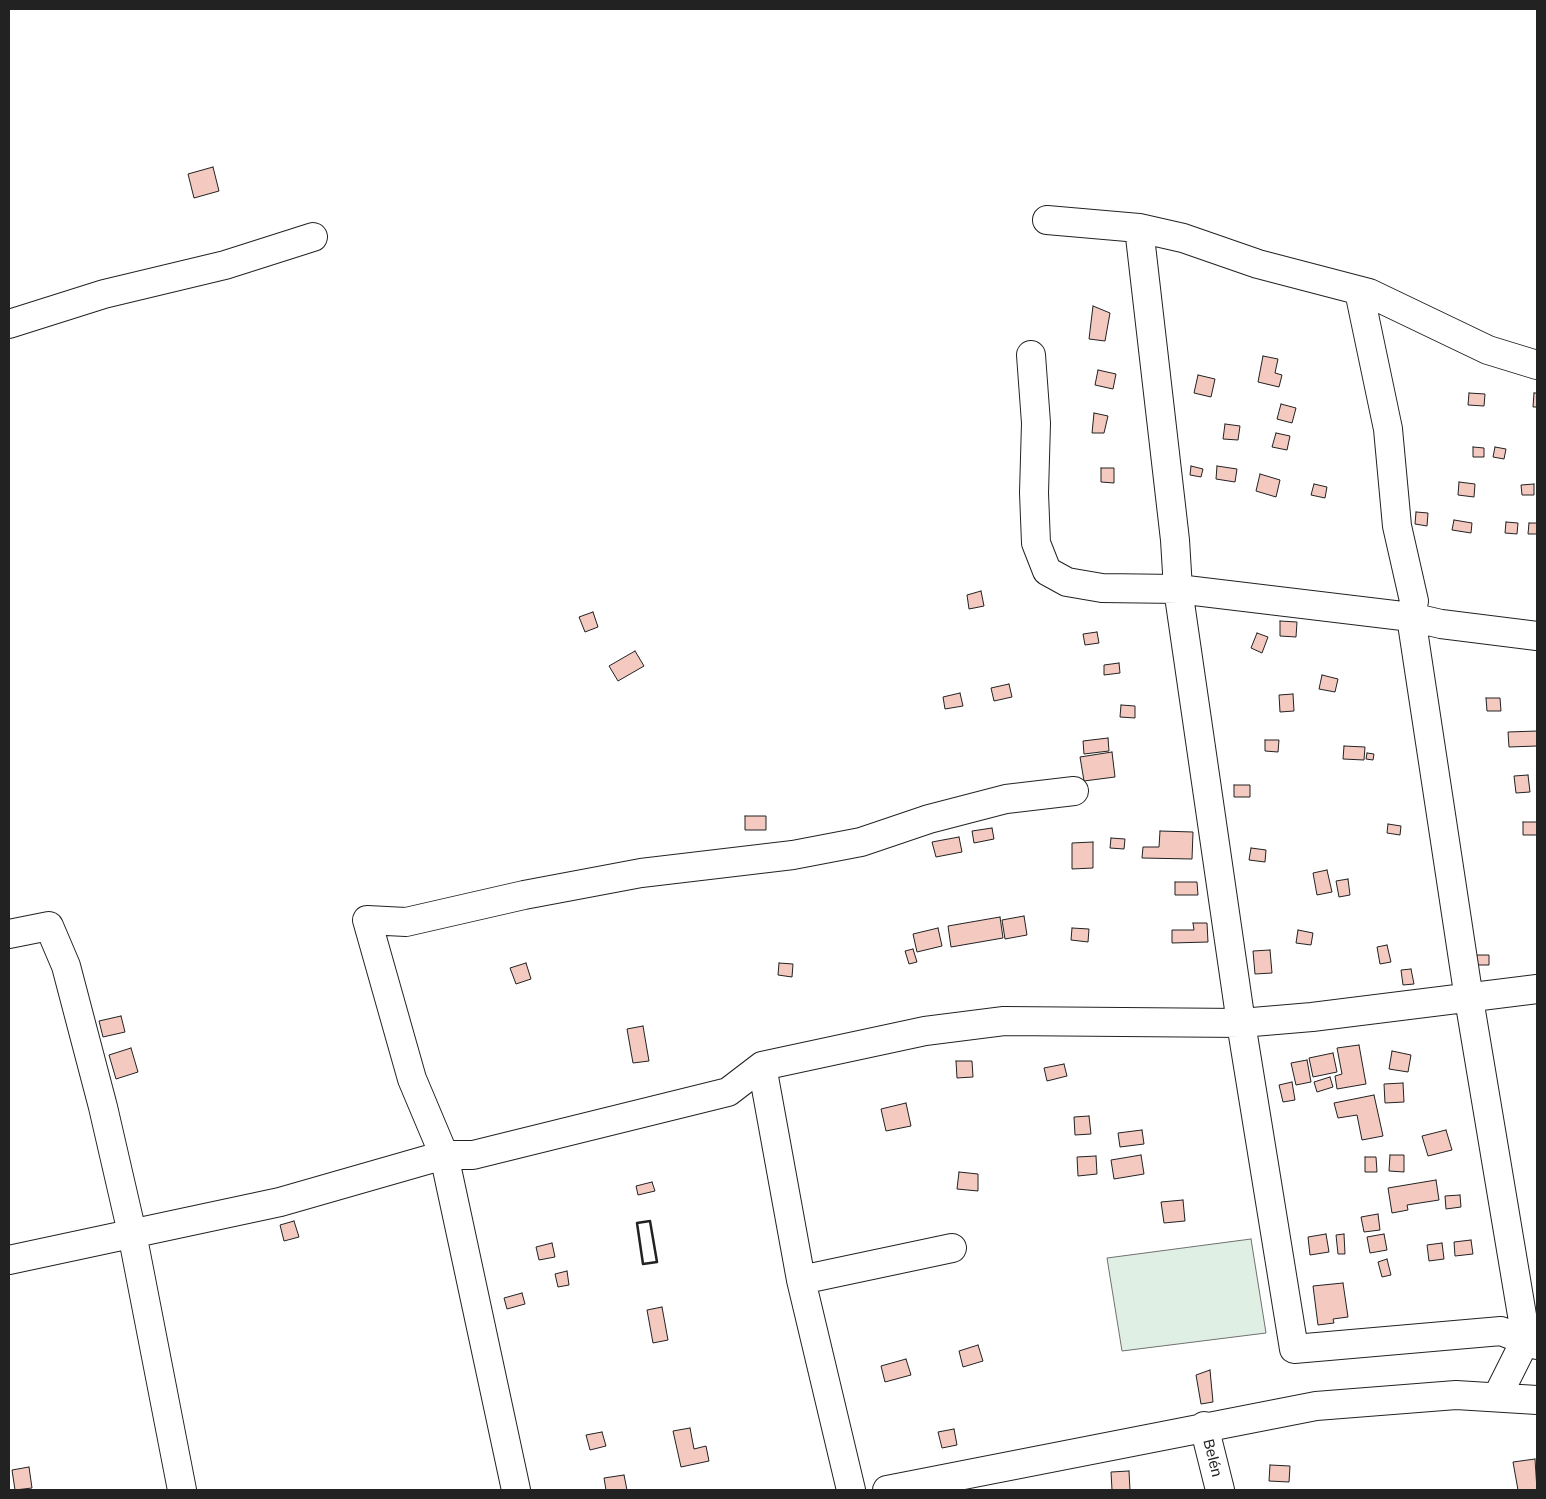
<!DOCTYPE html>
<html>
<head>
<meta charset="utf-8">
<style>
  body { margin:0 }
  #map { position:relative; width:1546px; height:1499px; overflow:hidden; background:#fff; font-family:Arial,sans-serif }
  canvas { display:block }
  .frame { position:absolute; inset:0; border:10px solid #222; pointer-events:none }
</style>
</head>
<body>
<div id="map">
<canvas width="1546" height="1499"></canvas>
<div class="frame"></div>
</div>
<script>
const ctx = document.querySelector('canvas').getContext('2d');
ctx.lineJoin = 'round';
function fillPath(path, color) {
  ctx.fillStyle = color;
  ctx.fill(path, 'evenodd');
}
function poly(rows) {
  const path = new Path2D();
  for (const r of rows) {
    path.moveTo(r[0], r[1]);
    for (let i = 2; i < r.length; i += 2) path.lineTo(r[i], r[i + 1]);
  }
  return path;
}
function stroke(path, color, width, dash) {
  ctx.strokeStyle = color;
  ctx.lineWidth = width;
  ctx.lineCap = dash ? 'butt' : 'round';
  ctx.setLineDash(dash || []);
  ctx.stroke(path);
}
function label(font, color, halo, rows, align = 'center') {
  ctx.font = font + ' Arial,sans-serif';
  ctx.lineWidth = 4;
  ctx.setLineDash([]);
  ctx.textBaseline = 'middle';
  ctx.strokeStyle = halo;
  ctx.fillStyle = color;
  for (const [text, x, y, turn = 0] of rows) {
    ctx.save();
    ctx.translate(x, y);
    ctx.rotate((+turn || 0) * Math.PI / 180);
    ctx.textAlign = isNaN(turn) ? turn : align;
    if (halo) ctx.strokeText(text, 0, 0);
    ctx.fillText(text, 0, 0);
    ctx.restore();
  }
}
const green = poly([
  [1251,1239,1266,1333,1122,1351,1107,1258,1251,1239]
]);
fillPath(green, '#e0efe3');
stroke(green, '#6f6f6f', 1);
const building = poly([
  [213,167,219,191,194,198,188,174,213,167],
  [1093,306,1110,313,1105,341,1089,339,1093,306],
  [1263,356,1278,359,1275,373,1282,375,1279,387,1258,382,1263,356],
  [1098,370,1116,374,1113,389,1095,385,1098,370],
  [1198,375,1215,379,1211,397,1194,393,1198,375],
  [1469,393,1485,394,1484,406,1468,405,1469,393],
  [1534,393,1537,393,1537,407,1533,407,1534,393],
  [1281,404,1296,408,1292,423,1277,419,1281,404],
  [1094,413,1108,416,1104,433,1092,433,1094,413],
  [1225,424,1240,426,1238,440,1223,439,1225,424],
  [1276,433,1290,436,1287,450,1272,447,1276,433],
  [1473,447,1484,448,1484,457,1473,457,1473,447],
  [1495,447,1506,449,1504,459,1493,457,1495,447],
  [1191,466,1203,469,1201,477,1190,475,1191,466],
  [1217,466,1237,469,1235,482,1216,479,1217,466],
  [1101,468,1114,468,1114,483,1101,482,1101,468],
  [1260,474,1280,480,1276,497,1256,491,1260,474],
  [1459,482,1475,484,1474,497,1458,495,1459,482],
  [1314,484,1327,487,1325,498,1311,495,1314,484],
  [1534,484,1534,495,1522,495,1521,485,1534,484],
  [1416,512,1428,513,1427,526,1415,524,1416,512],
  [1454,520,1472,523,1471,533,1452,530,1454,520],
  [1506,522,1518,523,1517,534,1505,533,1506,522],
  [1529,523,1537,523,1537,534,1528,534,1529,523],
  [981,591,984,606,969,609,967,595,981,591],
  [593,612,598,627,585,632,579,617,593,612],
  [1280,621,1297,622,1296,637,1280,636,1280,621],
  [1097,632,1099,643,1085,645,1083,634,1097,632],
  [1257,633,1268,637,1262,653,1251,648,1257,633],
  [635,651,644,666,618,681,609,666,635,651],
  [1119,663,1120,673,1104,675,1104,665,1119,663],
  [1322,675,1338,679,1335,692,1319,689,1322,675],
  [1009,684,1012,697,994,701,991,688,1009,684],
  [960,693,963,706,945,709,943,697,960,693],
  [1293,694,1294,711,1280,712,1279,695,1293,694],
  [1486,698,1500,698,1501,711,1487,711,1486,698],
  [1121,705,1135,706,1135,718,1120,717,1121,705],
  [1537,731,1537,746,1509,747,1508,732,1537,731],
  [1108,738,1109,751,1084,754,1083,741,1108,738],
  [1265,740,1279,740,1278,752,1265,751,1265,740],
  [1344,746,1365,747,1364,760,1343,759,1344,746],
  [1112,752,1115,777,1084,781,1080,757,1112,752],
  [1367,753,1374,754,1373,760,1366,759,1367,753],
  [1528,775,1530,792,1516,793,1514,776,1528,775],
  [1234,785,1250,785,1250,797,1234,797,1234,785],
  [745,816,766,816,766,830,745,830,745,816],
  [1523,822,1537,822,1537,835,1523,835,1523,822],
  [1388,824,1401,826,1400,835,1387,833,1388,824],
  [992,828,994,839,974,843,972,831,992,828],
  [1160,831,1193,832,1192,859,1142,858,1143,847,1159,847,1160,831],
  [959,837,962,852,936,857,932,842,959,837],
  [1111,838,1125,839,1124,849,1110,848,1111,838],
  [1093,842,1093,868,1072,869,1072,843,1093,842],
  [1251,848,1266,850,1265,862,1249,860,1251,848],
  [1327,870,1332,892,1317,895,1313,873,1327,870],
  [1348,879,1350,895,1339,897,1336,881,1348,879],
  [1175,882,1197,882,1198,895,1175,895,1175,882],
  [1024,916,1027,935,1005,939,1002,920,1024,916],
  [1000,917,1003,938,951,947,948,926,1000,917],
  [1193,923,1207,923,1208,942,1172,943,1172,930,1194,930,1193,923],
  [938,928,942,946,917,952,913,934,938,928],
  [1072,928,1089,929,1088,942,1071,940,1072,928],
  [1298,930,1313,933,1311,945,1296,943,1298,930],
  [1387,945,1391,962,1380,964,1377,947,1387,945],
  [913,949,917,962,909,964,905,951,913,949],
  [1270,950,1272,973,1255,974,1253,951,1270,950],
  [1476,955,1489,955,1489,965,1476,965,1476,955],
  [526,963,531,979,516,984,510,968,526,963],
  [779,963,793,964,792,977,778,975,779,963],
  [1411,969,1414,984,1403,985,1401,970,1411,969],
  [121,1016,125,1032,103,1037,99,1021,121,1016],
  [643,1026,649,1061,633,1063,627,1029,643,1026],
  [1359,1045,1366,1084,1337,1089,1335,1076,1342,1074,1337,1048,1359,1045],
  [131,1048,138,1072,116,1079,109,1055,131,1048],
  [1392,1051,1411,1055,1408,1072,1389,1069,1392,1051],
  [1333,1053,1337,1072,1313,1077,1309,1058,1333,1053],
  [1307,1060,1311,1082,1296,1085,1291,1063,1307,1060],
  [956,1061,972,1061,973,1077,957,1078,956,1061],
  [1064,1064,1067,1076,1047,1081,1044,1068,1064,1064],
  [1330,1077,1333,1087,1317,1092,1314,1082,1330,1077],
  [1292,1082,1295,1100,1283,1102,1279,1085,1292,1082],
  [1403,1083,1404,1102,1385,1103,1384,1084,1403,1083],
  [1374,1095,1383,1136,1362,1140,1357,1115,1338,1118,1334,1103,1374,1095],
  [906,1103,911,1126,886,1131,881,1109,906,1103],
  [1089,1116,1091,1134,1075,1135,1074,1117,1089,1116],
  [1142,1130,1144,1144,1120,1147,1118,1133,1142,1130],
  [1446,1130,1452,1150,1428,1156,1422,1136,1446,1130],
  [1141,1155,1144,1174,1114,1179,1111,1160,1141,1155],
  [1390,1155,1404,1155,1404,1172,1389,1171,1390,1155],
  [1096,1156,1097,1174,1078,1176,1077,1157,1096,1156],
  [1365,1157,1376,1157,1377,1172,1365,1172,1365,1157],
  [959,1172,978,1174,978,1191,957,1189,959,1172],
  [1436,1180,1439,1200,1407,1205,1408,1210,1392,1213,1388,1188,1436,1180],
  [652,1182,655,1191,638,1195,636,1186,652,1182],
  [1460,1195,1461,1207,1446,1209,1445,1196,1460,1195],
  [1183,1200,1185,1221,1164,1223,1161,1202,1183,1200],
  [1378,1214,1380,1230,1364,1232,1361,1217,1378,1214],
  [294,1221,299,1237,284,1241,280,1225,294,1221],
  [1326,1234,1329,1252,1310,1255,1308,1237,1326,1234],
  [1344,1234,1345,1254,1338,1254,1336,1235,1344,1234],
  [1384,1234,1387,1250,1370,1253,1367,1237,1384,1234],
  [1471,1240,1473,1254,1455,1256,1454,1242,1471,1240],
  [552,1243,555,1257,539,1260,536,1247,552,1243],
  [1442,1243,1444,1259,1429,1261,1427,1245,1442,1243],
  [1387,1259,1391,1275,1382,1277,1378,1262,1387,1259],
  [567,1271,569,1285,558,1287,555,1274,567,1271],
  [1343,1283,1348,1317,1333,1319,1334,1323,1318,1325,1313,1286,1343,1283],
  [522,1293,525,1304,507,1309,504,1298,522,1293],
  [662,1307,668,1340,653,1343,647,1310,662,1307],
  [978,1345,983,1361,963,1367,959,1351,978,1345],
  [906,1359,911,1375,885,1382,881,1366,906,1359],
  [1210,1370,1213,1402,1201,1404,1196,1375,1210,1370],
  [690,1428,694,1449,706,1446,709,1461,681,1467,673,1431,690,1428],
  [954,1429,957,1445,942,1448,938,1432,954,1429],
  [602,1432,606,1446,590,1450,586,1435,602,1432],
  [1535,1459,1537,1490,1518,1490,1513,1462,1535,1459],
  [1270,1465,1290,1466,1289,1482,1269,1481,1270,1465],
  [29,1467,32,1488,15,1490,12,1470,29,1467],
  [1129,1471,1130,1490,1112,1490,1111,1472,1129,1471],
  [624,1475,627,1490,606,1490,604,1478,624,1475]
]);
fillPath(building, '#f3c9c0');
stroke(building, '#222', 1);
const minor = poly([
  [1047,220,1139,228,1183,238,1258,264,1369,293,1488,350,1537,365],
  [1139,228,1175,540,1178,589,1241,1023,1294,1349,1501,1331,1537,1345],
  [1359,291,1388,429,1397,526,1414,601,1411,617,1469,999,1526,1339,1497,1397],
  [9,324,104,294,225,265,313,237],
  [1031,355,1036,423,1034,493,1036,543,1047,571,1067,582,1102,588,1178,589,1411,617,1441,624,1537,636],
  [9,934,49,926,66,966,103,1107,132,1233,182,1490],
  [762,1066,801,1280,851,1490],
  [9,1260,280,1202,444,1155,473,1155,728,1092,762,1066,925,1031,1004,1021,1241,1023,1312,1017,1537,989],
  [801,1280,952,1248],
  [1204,1426,1220,1490],
  [516,1490,444,1155,412,1079,367,920,406,922,524,895,641,873,793,855,861,842,929,819,1006,799,1074,791],
  [887,1490,1316,1406,1456,1395,1537,1400]
]);
stroke(minor, '#222', 30);
stroke(minor, '#fff', 28);
stroke(poly([
  [650,1221,657,1262,643,1264,637,1223,650,1221]
]), '#222', 2.5);
label('15px', '#222', '#fff', [
  ["Belén",1212,1458,76]
]);
</script>
</body>
</html>
